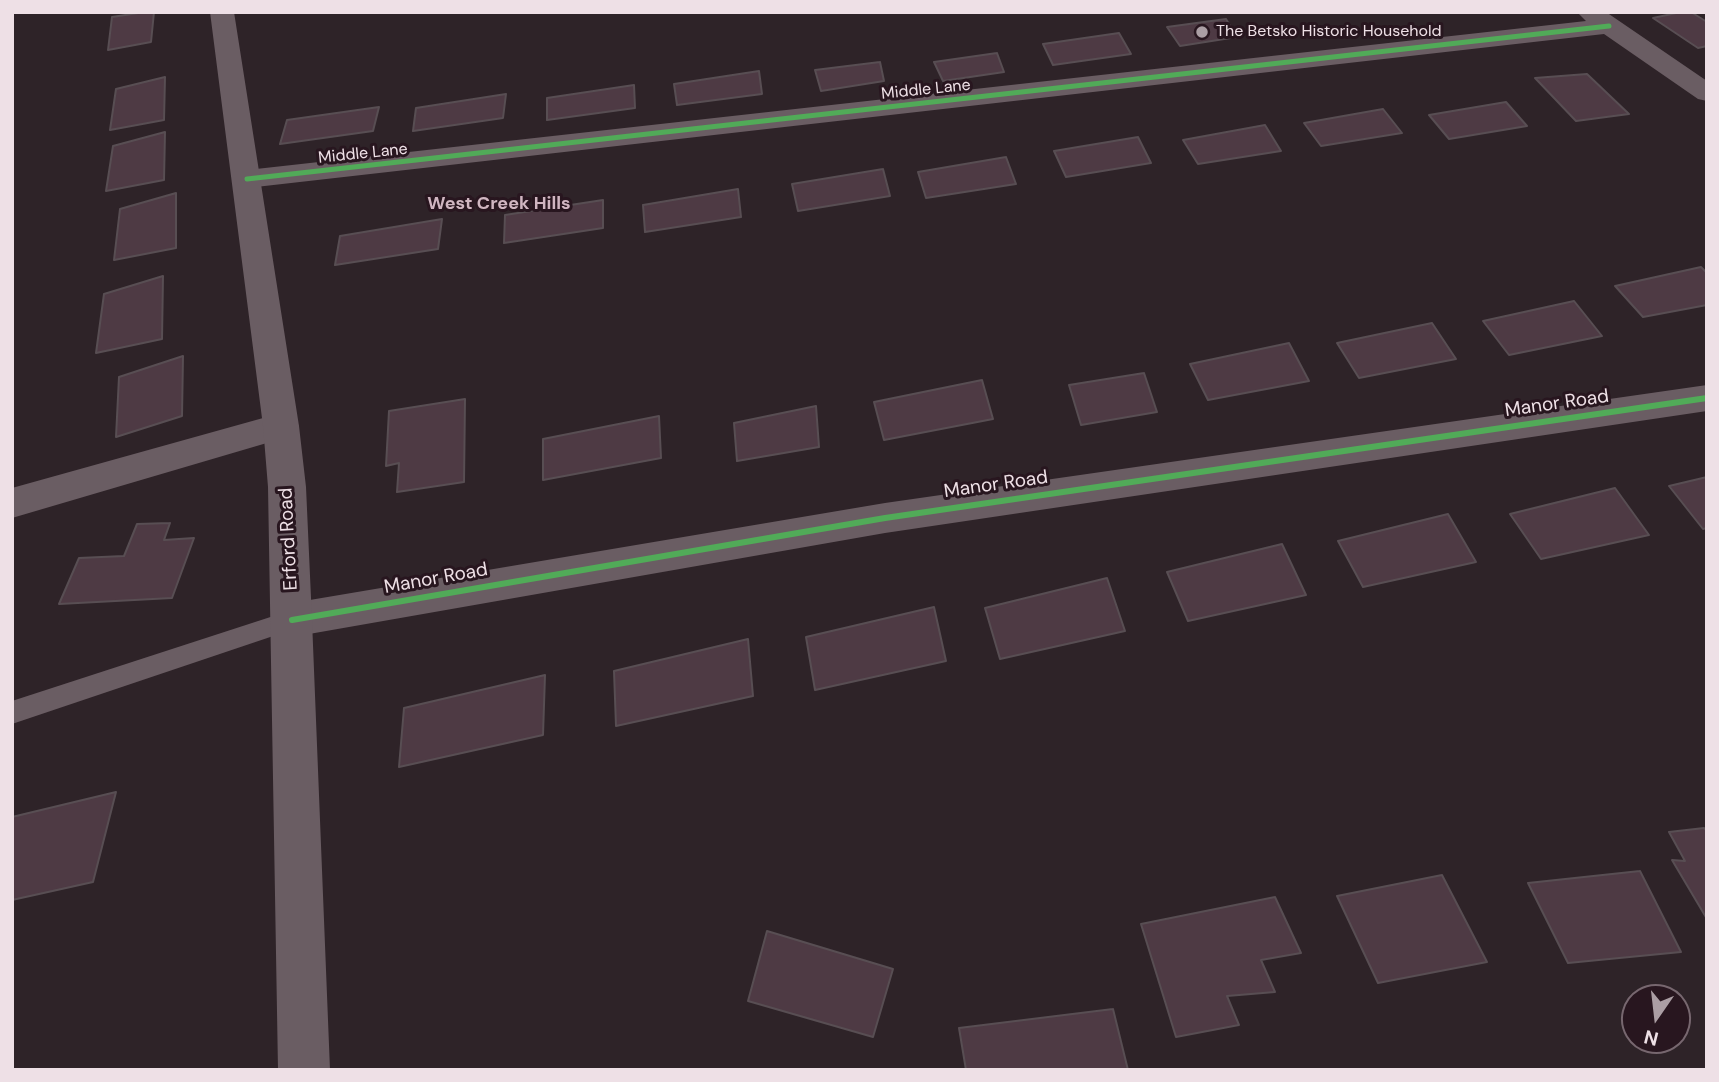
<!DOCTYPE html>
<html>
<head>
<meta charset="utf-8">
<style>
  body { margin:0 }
  #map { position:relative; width:1719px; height:1082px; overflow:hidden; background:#2e2328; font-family:"DM Sans",sans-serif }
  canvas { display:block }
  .frame { position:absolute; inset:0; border:14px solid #eee0e6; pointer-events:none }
  .north { position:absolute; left:1621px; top:984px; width:70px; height:70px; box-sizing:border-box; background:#28161f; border:2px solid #77676f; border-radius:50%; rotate:194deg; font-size:19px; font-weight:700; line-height:28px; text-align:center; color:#eee0e6 }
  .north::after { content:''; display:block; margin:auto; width:24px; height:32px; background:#ab9ea4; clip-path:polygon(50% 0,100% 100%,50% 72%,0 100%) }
</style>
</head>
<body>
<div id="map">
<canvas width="1719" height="1082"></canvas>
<div class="frame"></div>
<div class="north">N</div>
</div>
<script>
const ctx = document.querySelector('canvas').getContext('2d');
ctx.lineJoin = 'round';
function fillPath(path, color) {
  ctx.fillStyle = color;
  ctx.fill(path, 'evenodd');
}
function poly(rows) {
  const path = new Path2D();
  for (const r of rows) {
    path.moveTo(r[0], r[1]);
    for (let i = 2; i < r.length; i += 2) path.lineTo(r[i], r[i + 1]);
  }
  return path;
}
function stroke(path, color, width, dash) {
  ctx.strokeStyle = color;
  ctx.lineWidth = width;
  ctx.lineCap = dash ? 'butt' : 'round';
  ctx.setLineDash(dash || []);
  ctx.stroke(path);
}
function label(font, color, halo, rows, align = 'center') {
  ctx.font = font + ' "DM Sans",sans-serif';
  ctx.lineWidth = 6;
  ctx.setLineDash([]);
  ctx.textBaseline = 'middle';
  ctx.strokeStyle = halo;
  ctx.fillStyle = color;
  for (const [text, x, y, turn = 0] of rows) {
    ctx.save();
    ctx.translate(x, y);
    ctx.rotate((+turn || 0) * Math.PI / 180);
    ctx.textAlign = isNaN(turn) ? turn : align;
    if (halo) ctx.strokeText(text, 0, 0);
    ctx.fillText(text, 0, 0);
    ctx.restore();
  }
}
const building = poly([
  [145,12,154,12,151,42,108,50,112,17,145,12],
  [1681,12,1691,12,1707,22,1707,46,1698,48,1653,18,1681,12],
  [1226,19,1237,37,1180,46,1167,27,1226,19],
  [1119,33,1131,54,1053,65,1043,44,1119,33],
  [997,53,1004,72,943,81,934,62,997,53],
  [880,62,884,81,821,91,815,70,880,62],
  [759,71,762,94,677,105,674,84,759,71],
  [1587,74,1629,114,1576,121,1535,78,1587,74],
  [165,77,164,120,110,130,116,89,165,77],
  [634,85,635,108,547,120,547,98,634,85],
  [506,94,503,118,413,131,416,108,506,94],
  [1506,102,1527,126,1449,139,1429,115,1506,102],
  [379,107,373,131,280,144,287,120,379,107],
  [1383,109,1402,133,1321,146,1304,123,1383,109],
  [1265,125,1281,151,1198,164,1183,140,1265,125],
  [165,132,164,180,106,191,113,146,165,132],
  [1138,137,1151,163,1066,177,1054,151,1138,137],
  [1006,157,1016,184,926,198,918,172,1006,157],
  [883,169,890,196,798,211,792,184,883,169],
  [738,189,741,217,645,232,643,205,738,189],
  [176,193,176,248,114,260,120,209,176,193],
  [603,200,603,228,504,243,505,215,603,200],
  [442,219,438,249,335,265,340,236,442,219],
  [1701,267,1707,273,1707,305,1643,317,1615,286,1701,267],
  [163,276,162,339,96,353,104,294,163,276],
  [1574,301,1602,336,1509,355,1483,321,1574,301],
  [1432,323,1456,359,1359,378,1337,343,1432,323],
  [1289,343,1309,381,1208,400,1190,364,1289,343],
  [183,356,182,416,116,437,119,377,183,356],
  [1144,373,1157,412,1081,425,1069,385,1144,373],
  [982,380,993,419,884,440,874,402,982,380],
  [465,399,464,482,397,492,399,463,386,466,389,411,465,399],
  [816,406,819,447,737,461,734,423,816,406],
  [659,416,661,458,543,480,543,439,659,416],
  [1707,477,1707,528,1703,529,1669,486,1707,477],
  [1615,488,1649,535,1541,559,1510,514,1615,488],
  [1448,514,1476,562,1363,587,1338,541,1448,514],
  [170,523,164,540,194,538,172,598,59,604,79,558,124,556,137,524,170,523],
  [1282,544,1306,595,1188,621,1167,572,1282,544],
  [1107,578,1125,631,1000,659,985,608,1107,578],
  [934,607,946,661,815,690,806,637,934,607],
  [748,639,753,696,616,726,614,671,748,639],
  [545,675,543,735,399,767,404,708,545,675],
  [116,792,93,882,12,900,12,817,116,792],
  [1704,828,1707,831,1707,919,1672,860,1685,861,1669,832,1704,828],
  [1640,871,1681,952,1568,963,1528,883,1640,871],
  [1442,875,1487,962,1378,983,1337,896,1442,875],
  [1275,897,1301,953,1261,960,1275,992,1227,996,1239,1025,1176,1037,1141,924,1275,897],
  [767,931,893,969,873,1037,748,1001,767,931],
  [1113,1009,1128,1070,966,1070,959,1028,1113,1009]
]);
fillPath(building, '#4e3a44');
stroke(building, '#584e53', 2);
fillPath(poly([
  [292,610,300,613,304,620,300,627,12,724,12,701,292,610]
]), '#6a5d63');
fillPath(poly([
  [1577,12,1606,12,1707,81,1707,101,1698,99,1604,34,247,188,237,185,233,179,237,173,247,170,1586,21,1577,12],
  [1707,385,1707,411,885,533,292,637,278,632,272,620,278,608,292,603,885,503,1707,385],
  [281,413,294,417,299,426,294,435,12,518,12,488,281,413]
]), '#6a5d63');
fillPath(poly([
  [210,12,234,12,299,426,306,487,312,620,330,1070,278,1070,268,487,263,426,210,12]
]), '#6a5d63');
stroke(poly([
  [247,179,1609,26]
]), '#51ab58', 5);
stroke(poly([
  [292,620,885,518,1707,398]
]), '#51ab58', 6);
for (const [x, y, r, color] of [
  [1202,32,7,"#ab9ea4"]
]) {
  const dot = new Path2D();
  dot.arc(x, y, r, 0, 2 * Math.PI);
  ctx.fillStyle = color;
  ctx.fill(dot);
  stroke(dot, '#28161f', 2.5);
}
label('16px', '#eee0e6', '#28161f', [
  ["The Betsko Historic Household",1216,32]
], 'left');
label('16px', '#eee0e6', '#28161f', [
  ["Middle Lane",926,90,-6],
  ["Middle Lane",363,154,-6]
]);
label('bold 18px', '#d0b6c1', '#28161f', [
  ["West Creek Hills",499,204]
]);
label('19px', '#eee0e6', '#28161f', [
  ["Manor Road",1557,404,-8],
  ["Manor Road",996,485,-8],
  ["Erford Road",289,539,-93],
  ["Manor Road",436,579,-10]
]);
</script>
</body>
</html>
